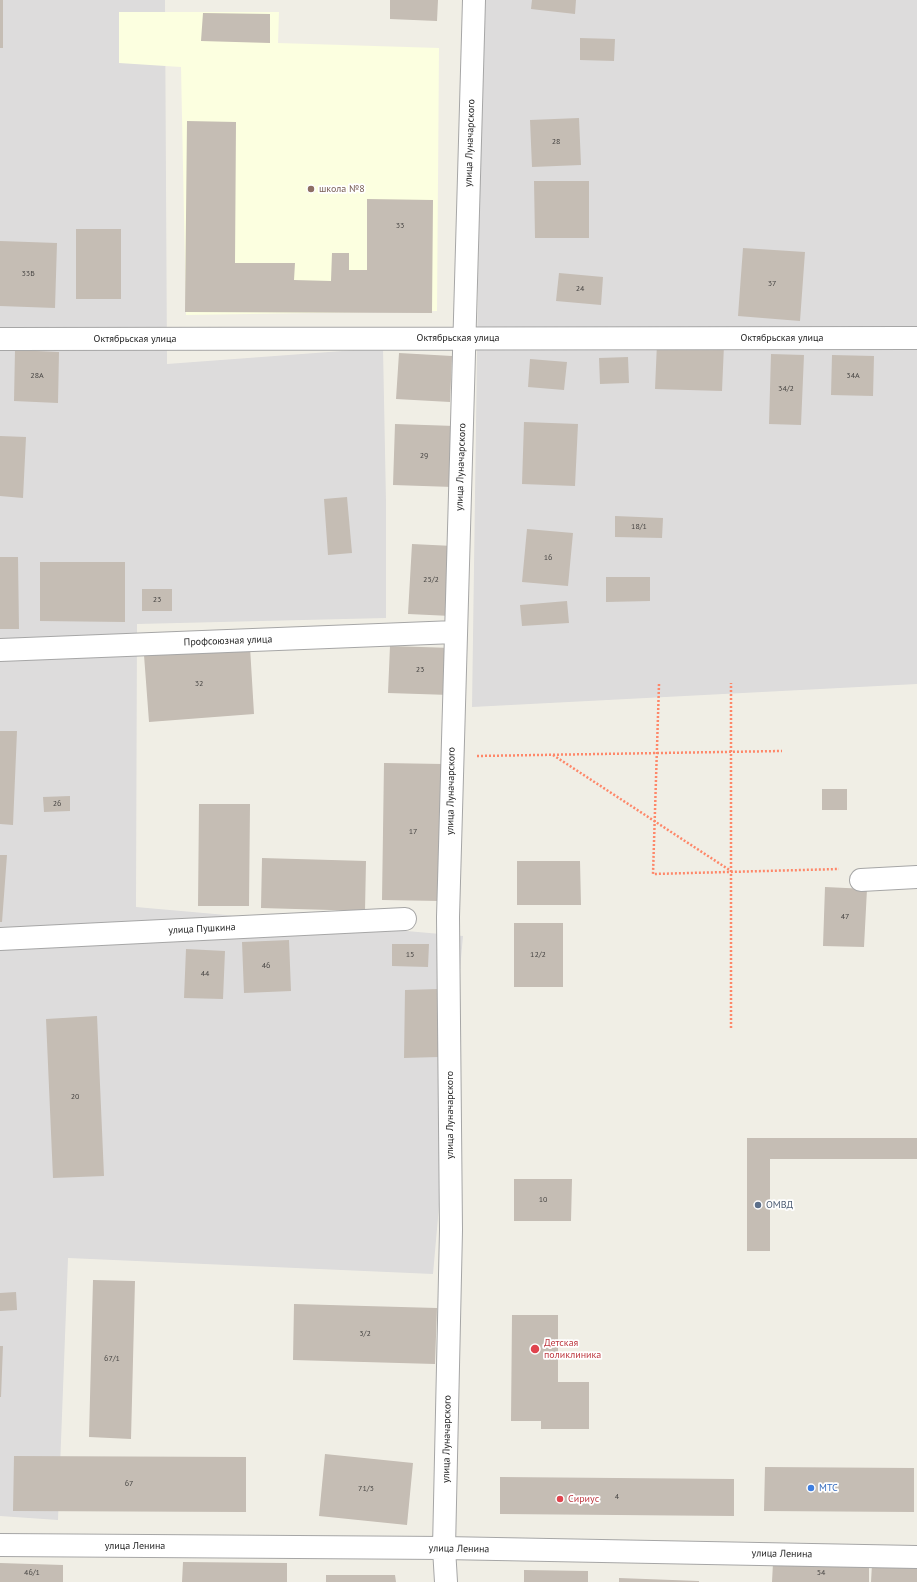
<!DOCTYPE html>
<html>
<head>
<meta charset="utf-8">
<style>
  body { margin:0 }
  canvas { display:block; background:#f0eee5 }
</style>
</head>
<body>
<canvas width="917" height="1582"></canvas>
<script>
const ctx = document.querySelector('canvas').getContext('2d');
ctx.lineJoin = 'round';
function fillPath(path, color) {
  ctx.fillStyle = color;
  ctx.fill(path, 'evenodd');
}
function poly(rows) {
  const path = new Path2D();
  for (const r of rows) {
    path.moveTo(r[0], r[1]);
    for (let i = 2; i < r.length; i += 2) path.lineTo(r[i], r[i + 1]);
  }
  return path;
}
function stroke(path, color, width, dash) {
  ctx.strokeStyle = color;
  ctx.lineWidth = width;
  ctx.lineCap = dash ? 'butt' : 'round';
  ctx.setLineDash(dash || []);
  ctx.stroke(path);
}
function label(font, color, halo, rows, align = 'center') {
  ctx.font = font + ' "PT Sans",sans-serif';
  ctx.lineWidth = 3.5;
  ctx.setLineDash([]);
  ctx.textBaseline = 'middle';
  ctx.strokeStyle = halo;
  ctx.fillStyle = color;
  for (const [text, x, y, turn = 0] of rows) {
    ctx.save();
    ctx.translate(x, y);
    ctx.rotate((+turn || 0) * Math.PI / 180);
    ctx.textAlign = isNaN(turn) ? turn : align;
    if (halo) ctx.strokeText(text, 0, 0);
    ctx.fillText(text, 0, 0);
    ctx.restore();
  }
}
fillPath(poly([
  [0,0,165,0,167,364,383,348,386,502,386,618,137,624,136,907,463,936,433,1274,68,1258,58,1520,0,1516],
  [482,0,917,0,917,684,472,707]
]), '#dddcdc');
fillPath(poly([
  [119,12,279,12,278,43,439,48,437,311,186,315,181,67,119,63]
]), '#fcffe0');
fillPath(poly([
  [0,0,3,0,3,48,0,48],
  [390,0,438,0,437,21,390,19],
  [532,0,576,0,575,14,531,9],
  [203,13,270,14,270,43,201,41],
  [580,38,615,39,614,61,580,60],
  [579,118,581,165,532,167,530,120],
  [187,121,236,122,235,263,295,263,294,280,331,281,332,253,349,253,349,270,367,270,367,199,433,200,432,313,185,312],
  [534,181,589,181,589,238,535,238],
  [76,229,121,229,121,299,76,299],
  [0,241,57,243,55,308,0,306],
  [743,248,805,252,800,321,738,316],
  [559,273,603,277,601,305,556,301],
  [657,343,724,345,722,391,655,389],
  [15,350,59,352,58,403,14,401],
  [399,353,452,356,450,402,396,399],
  [771,354,804,355,801,425,769,424],
  [832,355,874,356,873,396,831,395],
  [628,357,629,383,600,384,599,358],
  [530,359,567,362,564,390,528,387],
  [524,422,578,424,575,486,522,484],
  [395,424,455,426,453,487,393,485],
  [0,436,26,437,23,498,0,496],
  [347,497,352,553,328,555,324,499],
  [615,516,663,518,662,538,615,537],
  [527,529,573,533,568,586,522,582],
  [412,544,453,546,451,616,408,614],
  [0,557,18,557,19,629,0,629],
  [40,562,125,562,125,622,40,621],
  [606,577,650,577,650,601,606,602],
  [142,589,172,589,172,611,142,611],
  [567,601,569,623,522,626,520,605],
  [390,646,452,648,450,695,388,693],
  [250,647,254,714,149,722,144,655],
  [0,731,17,731,13,825,0,824],
  [384,763,443,764,441,901,382,900],
  [822,789,847,789,847,810,822,810],
  [70,796,70,811,44,812,43,797],
  [199,804,250,804,249,906,198,906],
  [0,855,7,855,2,922,0,922],
  [262,858,366,861,365,911,261,908],
  [517,861,580,861,581,905,517,905],
  [825,887,867,889,864,947,823,946],
  [514,923,563,923,563,987,514,987],
  [289,940,291,991,244,993,242,942],
  [392,944,429,944,428,967,392,966],
  [186,949,225,951,223,999,184,998],
  [438,989,438,1057,404,1058,405,990],
  [97,1016,104,1176,53,1178,46,1019],
  [747,1138,917,1138,917,1159,770,1159,770,1251,747,1251],
  [514,1179,572,1179,571,1221,514,1221],
  [93,1280,135,1281,131,1439,89,1437],
  [16,1292,17,1310,0,1311,0,1293],
  [294,1304,437,1308,435,1364,293,1360],
  [512,1315,558,1315,558,1382,589,1382,589,1429,541,1429,541,1421,511,1421],
  [0,1346,3,1346,1,1397,0,1397],
  [325,1454,413,1463,407,1525,319,1516],
  [14,1456,246,1457,246,1512,13,1511],
  [765,1467,914,1468,914,1512,764,1511],
  [500,1477,734,1479,734,1516,500,1514],
  [183,1562,287,1563,287,1582,182,1582],
  [0,1563,63,1565,63,1582,0,1582],
  [773,1563,869,1565,869,1582,772,1582],
  [872,1564,917,1566,917,1582,871,1582],
  [524,1570,588,1571,588,1582,524,1582],
  [326,1575,395,1575,396,1582,326,1582],
  [619,1578,699,1581,699,1582,619,1582]
]), '#c5bdb4');
const minor = poly([
  [0,339,917,338],
  [0,650,455,632],
  [861,880,917,877],
  [0,939,405,919],
  [0,1545,444,1548,917,1557],
  [446,1582,444,1548,451,1230,448,917,474,0]
]);
stroke(minor, '#a6a6a6', 24);
stroke(poly([
  [659,684,653,874,839,869],
  [553,755,731,871],
  [477,756,782,751],
  [731,1028,731,683]
]), '#fe8769', 2.5, [2, 2]);
stroke(minor, '#fff', 22);
for (const [x, y, r, color] of [
  [311,189,4,"#8d6e63"],
  [758,1205,4,"#5c6f8a"],
  [535,1349,5,"#e0444e"],
  [811,1488,4,"#3f7fe0"],
  [560,1499,4,"#e0444e"]
]) {
  const dot = new Path2D();
  dot.arc(x, y, r, 0, 2 * Math.PI);
  ctx.fillStyle = color;
  ctx.fill(dot);
  stroke(dot, '#fff', 1.5);
}
label('8px', '#484644', null, [
  ["28",556,142],
  ["33",400,226],
  ["33Б",28,274],
  ["37",772,284],
  ["24",580,289],
  ["28А",37,376],
  ["34А",853,376],
  ["34/2",786,389],
  ["29",424,456],
  ["18/1",639,527],
  ["16",548,558],
  ["25/2",431,580],
  ["23",157,600],
  ["23",420,670],
  ["32",199,684],
  ["26",57,804],
  ["17",413,832],
  ["47",845,917],
  ["15",410,955],
  ["12/2",538,955],
  ["46",266,966],
  ["44",205,974],
  ["20",75,1097],
  ["10",543,1200],
  ["3/2",365,1334],
  ["67/1",112,1359],
  ["67",129,1484],
  ["71/3",366,1489],
  ["4",617,1497],
  ["46/1",32,1573],
  ["54",821,1573]
]);
label('10px', '#1f1f1f', '#fff', [
  ["улица Луначарского",470,143,-88],
  ["Октябрьская улица",458,338],
  ["Октябрьская улица",782,338],
  ["Октябрьская улица",135,339],
  ["улица Луначарского",461,467,-88],
  ["Профсоюзная улица",228,641,-2],
  ["улица Луначарского",451,791,-89],
  ["улица Пушкина",202,929,-3],
  ["улица Луначарского",450,1115,-90],
  ["улица Луначарского",447,1439,-89],
  ["улица Ленина",135,1546],
  ["улица Ленина",459,1549,1],
  ["улица Ленина",782,1554,1]
]);
label('10px', '#785e54', '#fff', [
  ["школа №8",319,189]
], 'left');
label('10px', '#4e5e75', '#fff', [
  ["ОМВД",766,1205]
], 'left');
label('10px', '#be3a42', '#fff', [
  ["Детская",544,1343],
  ["поликлиника",544,1355],
  ["Сириус",568,1499]
], 'left');
label('10px', '#366cbe', '#fff', [
  ["МТС",819,1488]
], 'left');
</script>
</body>
</html>
